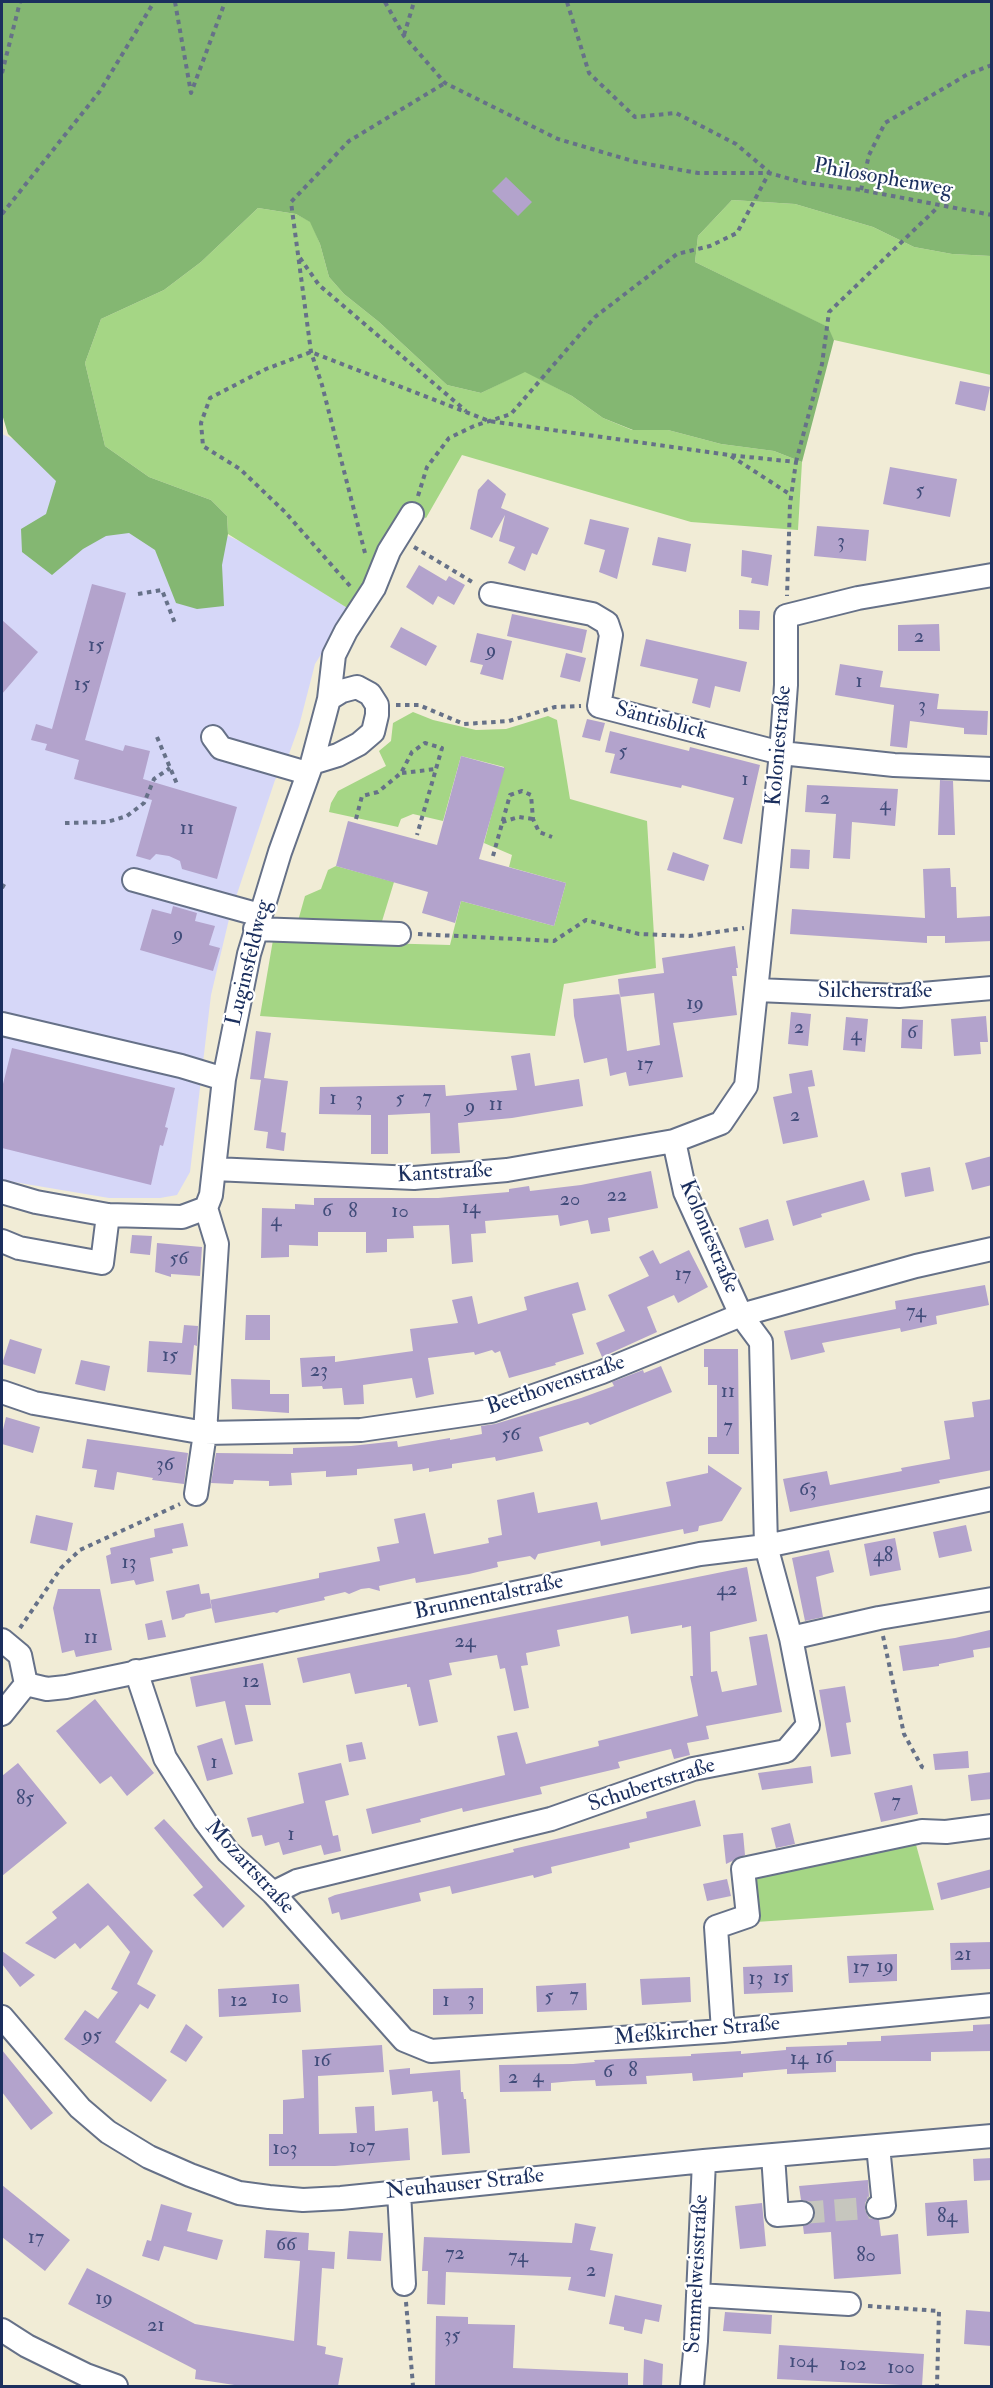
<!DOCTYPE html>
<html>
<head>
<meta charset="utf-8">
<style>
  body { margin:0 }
  #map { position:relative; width:993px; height:2388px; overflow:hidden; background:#f1ecd6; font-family:"IM FELL Double Pica",serif }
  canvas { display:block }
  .frame { position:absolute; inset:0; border:3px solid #1b2f5e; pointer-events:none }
</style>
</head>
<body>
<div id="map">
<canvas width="993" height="2388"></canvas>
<div class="frame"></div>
</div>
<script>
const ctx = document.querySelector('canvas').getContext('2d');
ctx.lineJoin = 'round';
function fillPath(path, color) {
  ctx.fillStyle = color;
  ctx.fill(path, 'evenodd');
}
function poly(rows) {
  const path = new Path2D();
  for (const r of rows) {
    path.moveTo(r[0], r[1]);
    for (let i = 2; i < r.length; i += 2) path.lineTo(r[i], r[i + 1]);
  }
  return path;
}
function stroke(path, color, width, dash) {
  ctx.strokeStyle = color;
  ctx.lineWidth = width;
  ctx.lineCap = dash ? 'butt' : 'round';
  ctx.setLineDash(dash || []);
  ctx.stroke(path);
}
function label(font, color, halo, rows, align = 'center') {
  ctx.font = font + ' "IM FELL Double Pica",serif';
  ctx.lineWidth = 4.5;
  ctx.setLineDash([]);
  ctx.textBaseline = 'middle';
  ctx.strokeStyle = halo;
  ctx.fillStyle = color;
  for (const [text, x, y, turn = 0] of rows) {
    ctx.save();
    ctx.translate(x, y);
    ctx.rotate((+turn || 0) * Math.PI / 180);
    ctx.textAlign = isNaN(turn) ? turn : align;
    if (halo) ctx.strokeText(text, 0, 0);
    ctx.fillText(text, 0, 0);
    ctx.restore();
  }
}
fillPath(poly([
  [2,434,246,544,349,609,315,664,299,726,289,754,275,780,230,915,211,995,190,1172,177,1195,160,1198,109,1198,2,1180]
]), '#d6d7f8');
fillPath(poly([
  [732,200,795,204,873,227,914,247,952,254,991,256,991,375,834,340,827,327,695,262,698,236],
  [258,208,296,214,311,222,320,244,329,277,344,294,379,322,447,385,481,393,525,371,572,396,603,418,632,430,668,430,721,444,774,451,802,462,798,530,691,522,462,455,426,518,404,508,349,609,228,534,227,516,211,500,149,477,105,446,85,363,101,319,164,290,201,262],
  [413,712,433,720,476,730,506,729,548,716,557,720,570,799,647,821,656,968,564,984,555,1036,260,1016,273,940,450,945,461,901,554,926,566,883,509,867,512,855,484,843,504,767,461,756,443,821,413,814,401,819,398,827,329,812,331,803,338,791,386,766,379,751,391,741,393,723],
  [336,866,394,882,379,931,296,928,305,896,321,889,328,870],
  [915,1841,934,1910,756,1922,749,1873]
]), '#a5d685');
fillPath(poly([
  [2,2,991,2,991,256,952,254,914,247,873,227,795,204,732,200,698,236,695,262,828,327,834,340,802,462,774,451,721,444,668,430,633,430,603,418,572,396,525,372,481,393,447,385,379,322,344,294,329,277,320,244,310,222,296,214,258,208,201,262,164,290,101,319,85,363,105,446,149,477,211,500,227,516,228,534,222,565,224,606,197,609,176,603,155,550,129,533,106,536,83,549,52,575,22,552,21,529,46,514,56,481,8,434,2,414]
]), '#84b772');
fillPath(poly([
  [506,177,532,202,518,216,492,191],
  [960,381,990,387,985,411,955,404],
  [890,467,957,479,950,517,883,504],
  [488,479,506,494,501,508,549,528,537,555,532,553,525,571,508,563,515,547,499,541,505,515,492,538,470,529,478,490],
  [590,519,629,528,617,579,599,572,605,550,584,544],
  [817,526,869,530,866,561,814,556],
  [658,537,691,544,686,572,652,565],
  [742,550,772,555,768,586,751,583,752,578,741,576],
  [419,565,446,581,449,576,465,585,454,605,438,596,433,605,406,587],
  [92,584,126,593,85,740,123,751,125,745,150,751,143,779,237,807,217,879,182,869,180,861,169,856,156,854,150,860,136,856,152,800,74,779,79,760,45,750,47,744,31,740,36,724,52,729],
  [739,610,760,611,759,630,739,629],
  [512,614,587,630,582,653,507,636],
  [2,620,38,652,2,694],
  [939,624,940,651,898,651,898,625],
  [401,627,437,646,426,666,390,647],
  [477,633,512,641,503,680,480,674,483,665,470,662],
  [646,639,747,662,740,692,715,686,710,708,692,703,698,679,640,666],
  [566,653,586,658,580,682,560,677],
  [840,664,883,671,880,687,939,694,937,709,988,711,987,735,964,734,964,728,910,721,907,748,890,746,894,705,835,695],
  [587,719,605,723,600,741,582,737],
  [610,731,689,751,690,747,760,765,742,844,723,839,734,798,682,785,681,788,610,773,615,754,605,752],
  [461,756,505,768,479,859,566,883,554,926,461,901,455,923,429,915,422,913,428,892,336,866,348,821,437,845],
  [940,780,953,781,955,835,938,835],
  [807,785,898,789,895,826,852,822,850,859,833,858,836,814,805,812],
  [791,849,810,850,809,869,790,868],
  [673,852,709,865,704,881,667,870],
  [950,868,951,887,956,887,957,918,992,916,992,941,945,943,945,936,927,936,927,943,790,934,792,909,925,918,923,869],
  [173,906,197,913,195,921,215,926,209,945,220,948,213,971,140,950,152,909,171,914],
  [735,946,738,968,736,968,737,976,732,976,737,1015,673,1023,683,1077,629,1086,626,1072,610,1076,607,1058,584,1063,574,1016,573,999,620,994,627,1051,660,1045,654,993,620,997,618,979,664,973,662,958],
  [791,1012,811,1014,808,1046,788,1044],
  [986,1016,988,1042,980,1042,981,1054,954,1056,951,1019],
  [846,1017,868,1019,865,1052,843,1050],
  [902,1019,923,1020,922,1049,901,1048],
  [256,1031,271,1033,264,1078,288,1081,281,1132,286,1133,284,1151,266,1148,268,1132,254,1130,261,1080,250,1079],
  [12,1048,175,1088,165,1127,168,1128,163,1146,160,1145,151,1185,2,1148,2,1088],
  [530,1053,535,1086,579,1079,583,1106,512,1118,458,1123,460,1153,431,1154,430,1113,388,1115,388,1154,371,1154,371,1115,319,1114,320,1087,445,1085,446,1096,517,1090,511,1056],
  [812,1070,815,1086,808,1087,818,1137,783,1144,773,1097,792,1093,789,1074],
  [992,1156,992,1185,972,1190,965,1163],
  [930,1167,934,1191,905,1197,901,1173],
  [651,1171,658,1208,608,1218,610,1231,591,1234,588,1220,560,1226,558,1215,485,1221,486,1233,471,1234,473,1262,452,1264,449,1225,413,1226,414,1238,387,1239,387,1252,366,1253,366,1232,318,1232,318,1246,289,1245,289,1257,261,1258,262,1208,295,1209,295,1204,314,1205,314,1198,438,1198,509,1192,509,1189,529,1186,530,1191,581,1185],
  [864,1180,870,1200,821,1214,822,1217,793,1226,786,1201],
  [768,1219,774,1240,745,1248,739,1228],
  [132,1235,152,1236,150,1255,130,1253],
  [157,1243,202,1247,200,1276,171,1274,171,1277,155,1272],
  [653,1250,660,1264,689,1250,708,1287,678,1303,674,1295,647,1307,657,1332,602,1357,596,1343,625,1331,608,1295,649,1276,639,1257],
  [578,1282,586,1310,572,1314,584,1354,555,1363,556,1365,509,1378,500,1351,495,1353,492,1350,475,1355,474,1352,428,1358,434,1394,416,1398,412,1378,363,1385,364,1404,344,1405,342,1388,323,1389,322,1386,302,1387,300,1358,335,1356,335,1362,413,1351,410,1329,458,1323,452,1300,472,1296,478,1324,527,1310,524,1297],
  [985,1285,989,1305,936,1316,937,1324,901,1332,900,1328,822,1343,825,1352,791,1360,784,1331,896,1309,895,1301],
  [246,1315,270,1315,270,1340,245,1340],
  [184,1325,198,1326,197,1346,194,1345,191,1375,147,1372,149,1341,182,1343],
  [10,1339,42,1349,35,1374,2,1364],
  [704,1349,738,1349,739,1454,708,1454,708,1437,717,1437,717,1385,708,1385,708,1367,704,1367],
  [81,1360,110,1366,105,1391,75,1384],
  [661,1366,672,1392,590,1425,588,1422,539,1437,543,1451,496,1461,495,1457,452,1464,452,1468,429,1472,429,1468,413,1471,412,1464,357,1469,357,1475,326,1477,326,1471,291,1473,292,1485,269,1486,269,1481,234,1480,233,1484,211,1483,216,1453,293,1454,293,1448,351,1446,397,1441,398,1447,450,1438,450,1440,482,1434,481,1426,495,1424,581,1398,614,1386,612,1382,643,1370,644,1373],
  [231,1379,270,1380,270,1394,289,1394,289,1413,232,1409],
  [992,1399,992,1470,939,1480,940,1483,790,1512,783,1479,827,1471,830,1485,902,1471,901,1468,950,1459,944,1421,974,1417,972,1402],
  [6,1417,40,1427,33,1453,2,1444,2,1434],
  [87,1439,188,1453,184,1484,152,1480,153,1478,117,1472,114,1490,94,1487,97,1470,82,1468],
  [708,1465,742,1488,722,1521,699,1526,698,1531,684,1534,683,1529,601,1546,600,1541,538,1554,535,1560,530,1556,497,1562,498,1567,469,1574,416,1583,415,1578,379,1586,380,1591,369,1588,361,1589,349,1594,345,1592,324,1597,325,1600,280,1610,277,1613,274,1612,215,1623,210,1600,319,1578,319,1573,380,1561,377,1547,399,1543,394,1519,425,1513,434,1554,489,1543,488,1538,502,1535,497,1500,534,1492,538,1513,597,1502,601,1520,671,1506,666,1482,708,1473],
  [36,1515,73,1523,67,1551,30,1543],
  [183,1523,188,1546,172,1549,173,1553,150,1558,154,1581,136,1585,134,1580,111,1584,106,1556,111,1554,110,1548,155,1537,154,1529],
  [966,1525,972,1551,939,1558,933,1532],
  [895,1538,901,1570,870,1576,864,1544],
  [829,1550,834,1572,816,1577,823,1617,805,1621,792,1558],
  [747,1567,757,1621,710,1632,711,1672,717,1671,722,1692,757,1685,749,1637,767,1634,782,1712,706,1726,709,1739,687,1743,690,1755,674,1759,671,1749,618,1762,620,1768,540,1787,542,1794,463,1812,462,1808,420,1819,421,1822,372,1834,366,1809,505,1775,497,1736,517,1732,526,1764,599,1746,598,1741,698,1716,690,1676,693,1676,691,1626,682,1628,682,1625,631,1634,628,1616,557,1630,560,1646,526,1653,528,1665,521,1666,529,1708,514,1711,505,1668,500,1669,497,1655,449,1663,452,1675,429,1680,438,1722,419,1726,410,1687,407,1687,407,1684,355,1694,350,1673,303,1683,297,1658],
  [199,1584,201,1594,209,1593,212,1608,186,1614,184,1617,172,1620,166,1591],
  [58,1589,100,1589,112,1650,76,1657,74,1650,62,1653,53,1608],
  [162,1620,166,1637,148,1640,145,1624],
  [990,1630,992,1647,973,1650,974,1657,939,1664,939,1666,903,1671,899,1646,955,1638],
  [263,1663,271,1705,245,1705,253,1741,235,1745,225,1701,196,1707,190,1677],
  [845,1686,851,1722,846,1723,851,1754,831,1757,819,1690],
  [95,1699,154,1773,127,1796,111,1776,100,1784,56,1731],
  [222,1738,233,1774,207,1781,197,1746],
  [362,1742,366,1759,349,1762,346,1745],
  [968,1751,969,1768,935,1770,933,1754],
  [18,1763,67,1823,2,1876,2,1776],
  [341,1763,349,1795,325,1801,333,1836,338,1835,341,1851,324,1855,321,1845,283,1855,279,1842,265,1846,262,1835,252,1837,247,1818,304,1803,298,1773],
  [811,1766,813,1783,762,1790,758,1773],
  [992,1772,992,1799,971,1801,968,1775],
  [912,1785,918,1814,881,1822,874,1793],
  [695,1800,701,1826,629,1843,630,1848,551,1867,552,1873,534,1878,533,1875,452,1894,450,1886,419,1893,421,1901,341,1920,339,1912,332,1914,328,1898,335,1895,514,1852,513,1849,647,1818,646,1812],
  [164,1819,245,1906,223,1928,193,1895,203,1887,154,1828],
  [790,1823,795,1844,776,1848,771,1828],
  [743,1833,745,1855,726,1864,723,1835],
  [992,1869,992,1887,941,1900,937,1883],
  [727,1879,731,1896,707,1901,703,1884],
  [88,1883,153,1951,137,1984,156,1995,148,2009,140,2004,115,2042,167,2080,151,2102,64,2039,85,2010,98,2019,118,1992,111,1989,130,1952,108,1925,80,1949,75,1943,55,1959,25,1943,57,1918,52,1912],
  [992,1942,992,1969,951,1970,950,1943],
  [2,1951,35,1975,20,1987,2,1964],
  [897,1954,897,1981,849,1983,847,1956],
  [792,1965,793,1992,744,1994,743,1967],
  [690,1977,691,2002,642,2005,640,1979],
  [586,1983,587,2010,537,2012,536,1986],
  [299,1984,301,2012,219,2017,218,1989],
  [483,1988,483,2014,433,2015,433,1989],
  [186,2024,203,2037,186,2062,170,2052],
  [992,2024,992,2051,931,2052,931,2061,836,2061,836,2072,787,2074,787,2069,743,2073,743,2077,693,2081,692,2073,646,2076,647,2084,596,2086,595,2080,573,2081,551,2083,551,2091,500,2092,499,2065,573,2064,595,2062,594,2060,691,2056,691,2054,741,2051,741,2054,786,2050,786,2047,847,2045,847,2042,881,2041,881,2036,973,2031,973,2025],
  [382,2045,384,2072,318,2076,319,2134,357,2133,355,2107,374,2106,375,2131,408,2128,410,2160,335,2166,269,2166,269,2134,283,2134,283,2100,304,2098,302,2050],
  [2,2050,53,2113,31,2130,2,2092],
  [410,2068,410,2074,460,2070,461,2092,463,2092,464,2099,466,2099,470,2153,442,2155,438,2101,433,2102,432,2091,392,2095,389,2070],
  [992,2158,992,2180,974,2181,973,2159],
  [868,2180,869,2197,865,2203,865,2210,868,2216,879,2220,881,2236,898,2234,901,2274,834,2279,831,2232,804,2234,803,2226,809,2224,814,2219,815,2211,808,2201,801,2200,799,2186],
  [2,2185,70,2240,45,2271,2,2237],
  [967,2200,969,2233,927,2236,925,2203],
  [762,2203,766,2246,740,2249,735,2206],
  [161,2204,192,2213,187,2231,223,2240,217,2260,164,2246,159,2261,142,2256,147,2240,151,2241],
  [575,2223,596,2227,590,2250,613,2254,605,2297,568,2290,571,2277,446,2272,445,2305,427,2304,428,2271,422,2271,424,2237,572,2243],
  [266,2230,309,2233,308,2250,335,2252,334,2269,322,2268,317,2345,326,2347,325,2354,343,2358,338,2386,241,2386,195,2379,196,2370,68,2304,87,2268,195,2324,294,2341,300,2261,264,2258],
  [349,2231,383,2233,381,2261,347,2259],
  [615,2295,662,2305,659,2322,645,2319,642,2334,624,2330,624,2327,609,2324],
  [966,2310,992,2312,992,2346,964,2344],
  [725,2312,772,2315,771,2334,723,2331],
  [436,2316,468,2317,468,2324,515,2325,513,2368,628,2373,628,2386,435,2386],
  [779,2345,924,2354,922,2386,777,2379],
  [644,2359,663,2364,662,2386,643,2386]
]), '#b3a3cc');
stroke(poly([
  [802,2213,878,2207]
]), '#c6c6be', 22, [22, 11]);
const minor = poly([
  [491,594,592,614,607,623,611,635,599,706,781,753,894,765,992,769],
  [213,737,221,748,307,773],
  [312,763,338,755,359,744,373,732,377,715,377,705,370,694,357,687,342,691,329,699],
  [134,880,260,915],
  [255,929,399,934],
  [757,990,899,996,992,988],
  [2,1024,181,1066,224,1079],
  [214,1169,414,1178,507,1170,674,1141,721,1123,746,1086,781,753,786,685,786,616,858,598,992,575],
  [2,1192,36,1202,108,1215,182,1217,206,1208,211,1195,224,1079,249,954,280,852,312,763,329,699,334,655,346,631,374,588,389,551,412,514],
  [2,1241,19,1248,102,1263,108,1215],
  [2,1392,34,1403,205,1433,361,1430,491,1411,602,1372,741,1315,916,1266,992,1249],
  [196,1494,205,1433,217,1244,206,1208],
  [791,1638,879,1618,992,1599],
  [2,1640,20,1655,26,1684],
  [136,1671,165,1758,205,1821,228,1852,273,1893,404,2040,431,2051,474,2048,723,2031,992,2005],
  [26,1684,47,1689,66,1687,700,1554,766,1546,992,1499],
  [2,1714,26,1684],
  [273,1893,297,1881,551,1819,693,1769,786,1751,808,1725,791,1638,766,1546,761,1342,741,1315,685,1192,674,1141],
  [2,2017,80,2108,108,2132,149,2157,190,2175,239,2193,269,2197,303,2200,341,2198,704,2161,992,2136],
  [723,2031,716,1927,748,1916,743,1869,922,1831,946,1832,992,1826],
  [878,2146,884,2206,878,2207],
  [773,2155,777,2215,802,2213],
  [399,2192,404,2284],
  [698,2295,849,2304],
  [2,2330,27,2346,86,2375,116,2386],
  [692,2386,696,2341,704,2161]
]);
stroke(minor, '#667188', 26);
stroke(poly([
  [175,2,191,93,225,2],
  [385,2,404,36,445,83,558,139,636,162,698,173,769,173,805,183,861,190,992,215],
  [567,2,589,73,635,117,676,113,736,144,769,172],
  [404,35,414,2],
  [2,73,20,2],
  [861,190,869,155,885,123,968,74,992,65],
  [2,214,100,91,154,2],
  [300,258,319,285,466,411],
  [731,456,791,495],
  [796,462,822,364,829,312,938,207],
  [418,496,427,467,449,438,474,426,511,414,595,317,677,254,710,246,737,233,769,173],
  [414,547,474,583],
  [365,553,322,385,311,352,291,202,349,141,445,83],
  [350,586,285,512,240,469,203,446,201,423,210,398,266,369,311,352,489,421,729,455,796,462,790,504,787,596],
  [138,594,162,590,176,626],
  [396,705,419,705,464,724,509,721,555,707,581,706],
  [157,737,177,784],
  [402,773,436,769],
  [356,819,362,796,378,792,401,773,412,752,425,743,442,748,417,835],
  [502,822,519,817,533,819],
  [65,823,107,822,127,816,144,803,154,779,170,768],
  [493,856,510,795,522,791,531,795,533,819,539,832,552,837],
  [2,888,6,881],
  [418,934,554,941,586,920,639,934,689,936,744,928],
  [20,1628,61,1568,80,1550,180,1504],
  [883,1636,904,1734,922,1767,927,1769],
  [406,2302,413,2386],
  [868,2306,939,2311,937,2386]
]), '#667188', 4, [4.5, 4.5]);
stroke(minor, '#fff', 22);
label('20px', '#414c7a', null, [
  ["5",920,492],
  ["3",841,543],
  ["2",919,638],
  ["15",96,647],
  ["9",491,652],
  ["1",859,683],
  ["15",82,686],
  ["3",922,707],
  ["5",623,753],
  ["1",745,781],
  ["2",825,800],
  ["4",885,806],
  ["11",187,830],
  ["9",178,936],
  ["19",695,1005],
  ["2",799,1029],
  ["6",912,1034],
  ["4",856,1036],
  ["17",645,1066],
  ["7",427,1099],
  ["1",333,1100],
  ["5",400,1100],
  ["3",359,1101],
  ["11",496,1106],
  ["9",470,1108],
  ["2",795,1117],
  ["22",617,1197],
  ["20",570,1201],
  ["14",471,1209],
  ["6",327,1212],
  ["8",353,1213],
  ["10",400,1213],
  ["4",276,1222],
  ["56",179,1260],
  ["17",683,1276],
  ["74",916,1313],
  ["15",170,1357],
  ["23",319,1372],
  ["11",728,1393],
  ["7",728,1428],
  ["56",511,1436],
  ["36",165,1466],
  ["63",808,1491],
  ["48",883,1557],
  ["13",129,1564],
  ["42",727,1591],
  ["11",91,1639],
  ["24",465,1643],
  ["12",251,1683],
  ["1",214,1764],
  ["85",25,1800],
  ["7",896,1803],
  ["1",291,1836],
  ["21",963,1956],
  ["19",885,1968],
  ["17",861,1969],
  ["15",781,1979],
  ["13",756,1980],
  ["7",574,1997],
  ["5",549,1998],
  ["10",280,1999],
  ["3",471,2001],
  ["12",239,2002],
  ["1",446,2002],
  ["95",92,2037],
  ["16",824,2059],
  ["14",799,2060],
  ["16",322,2062],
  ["8",633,2072],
  ["6",608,2073],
  ["4",538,2078],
  ["2",513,2079],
  ["107",362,2148],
  ["103",285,2150],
  ["84",947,2218],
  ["17",36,2239],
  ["66",286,2246],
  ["72",455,2255],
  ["80",866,2257],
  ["74",518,2258],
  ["2",591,2272],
  ["19",104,2300],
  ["21",156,2327],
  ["35",452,2337],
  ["104",803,2363],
  ["102",853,2366],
  ["100",901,2369]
]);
label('22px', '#1b2f5e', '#fff', [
  ["Philosophenweg",883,179,10],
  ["Säntisblick",661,722,15],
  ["Koloniestraße",780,746,-85],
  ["Luginsfeldweg",250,963,-76],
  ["Silcherstraße",875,992],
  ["Kantstraße",445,1174,-3],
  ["Koloniestraße",708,1237,67],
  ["Beethovenstraße",556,1386,-19],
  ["Brunnentalstraße",489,1598,-12],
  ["Schubertstraße",652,1786,-18],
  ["Mozartstraße",249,1868,47],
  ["Meßkircher Straße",697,2032,-5],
  ["Neuhauser Straße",465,2185,-6],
  ["Semmelweisstraße",698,2274,-87]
]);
</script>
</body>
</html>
